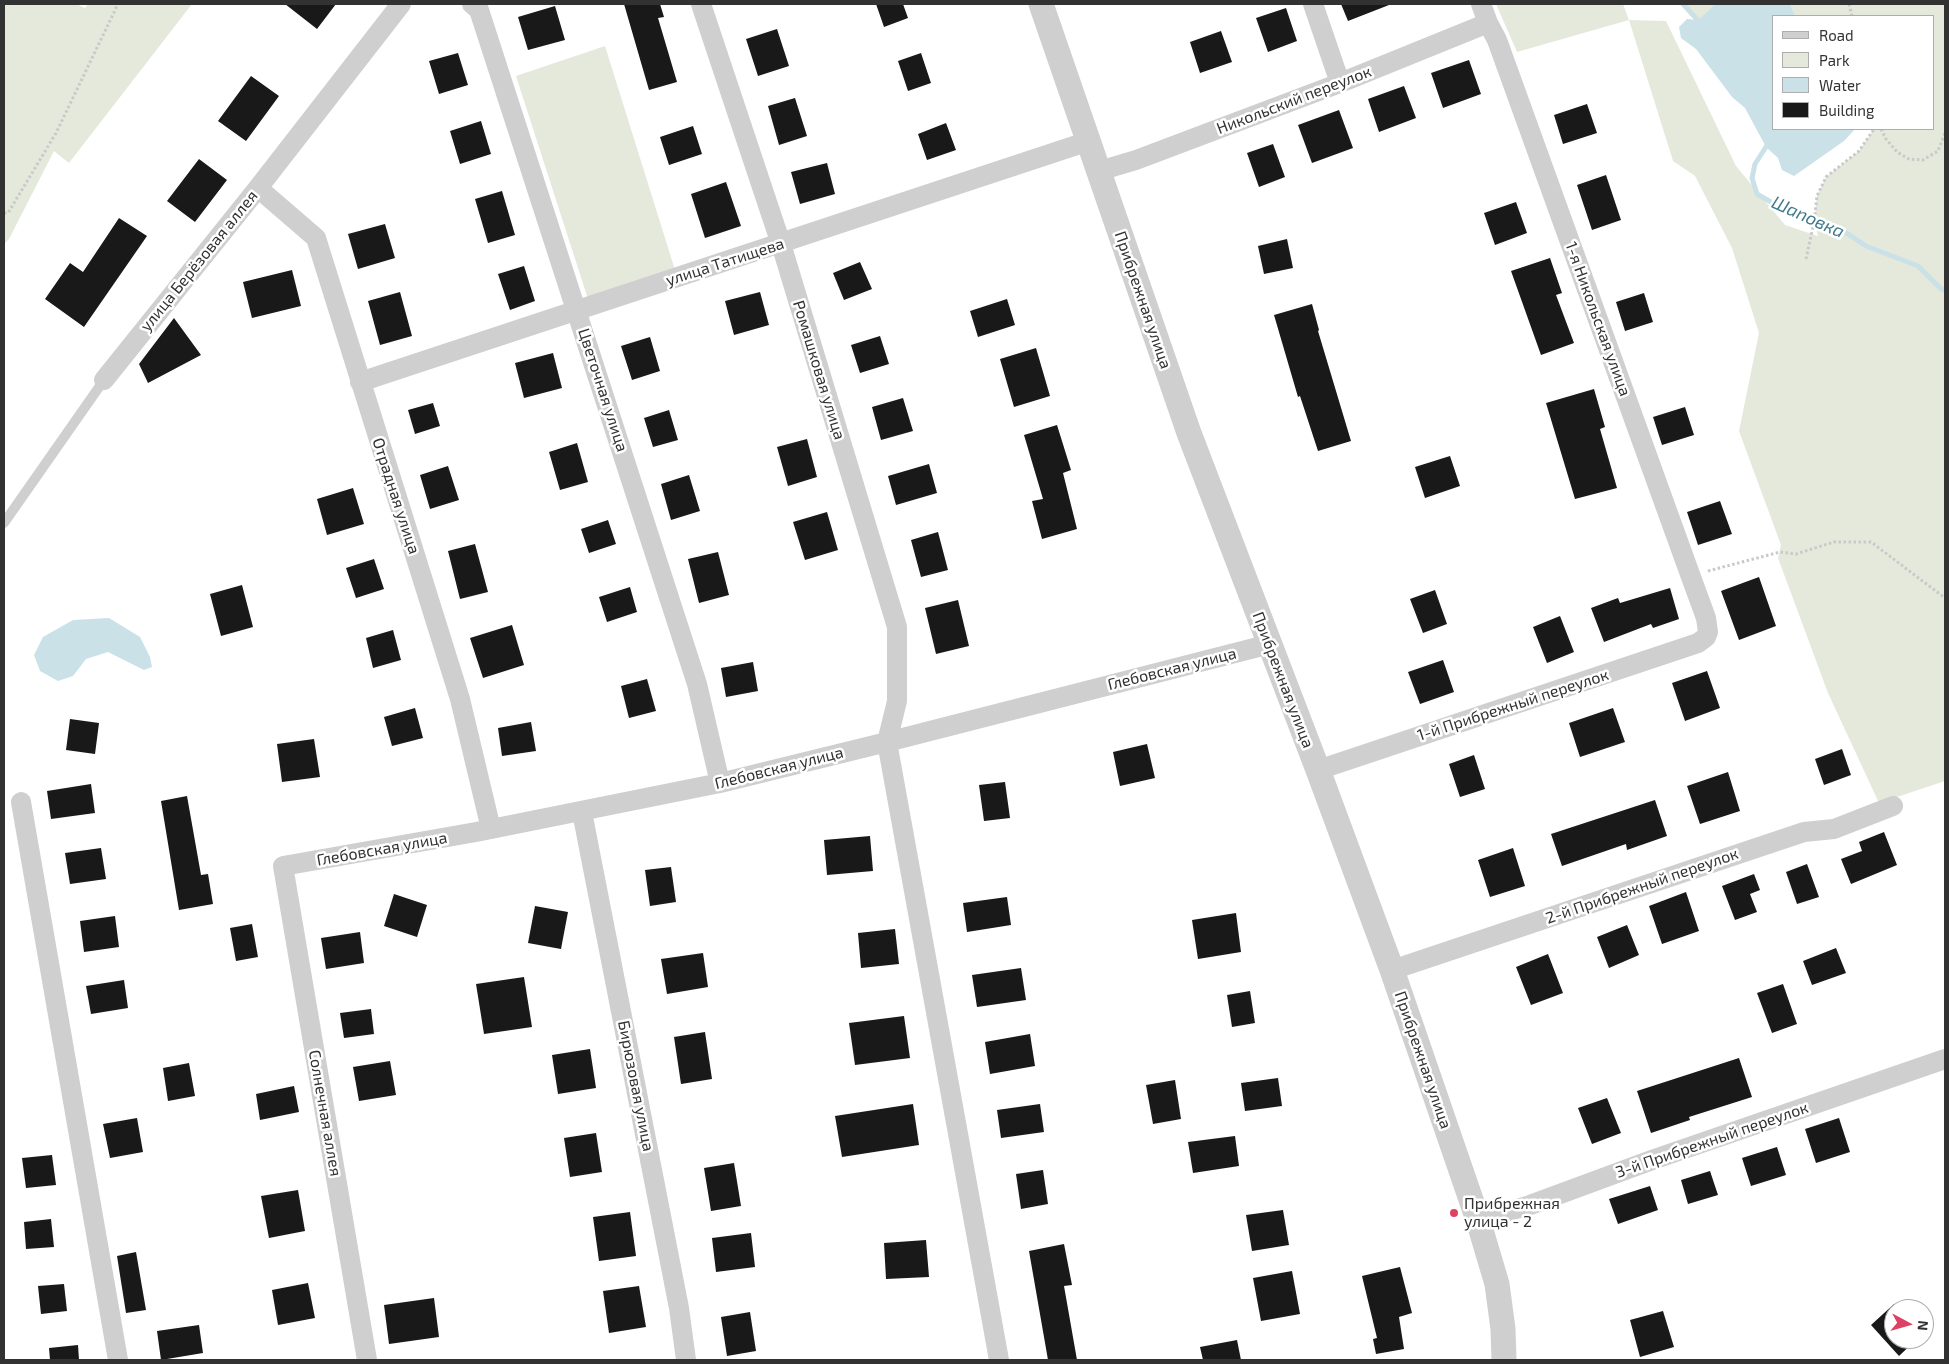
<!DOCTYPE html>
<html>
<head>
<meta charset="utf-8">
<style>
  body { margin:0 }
  #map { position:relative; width:1949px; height:1364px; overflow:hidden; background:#fff; font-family:"Exo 2",sans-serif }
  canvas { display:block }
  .frame { position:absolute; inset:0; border:5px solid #323232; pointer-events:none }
  .legend { position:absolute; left:1772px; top:15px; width:162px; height:115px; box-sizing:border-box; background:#fff; border:1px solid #adadad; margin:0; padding:6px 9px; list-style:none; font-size:15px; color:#323232 }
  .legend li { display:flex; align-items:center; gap:10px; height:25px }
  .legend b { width:25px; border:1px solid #adadad }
  .north { position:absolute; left:1884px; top:1299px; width:50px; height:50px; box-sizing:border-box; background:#fff; border:1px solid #adadad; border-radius:50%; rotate:96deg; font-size:14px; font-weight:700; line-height:20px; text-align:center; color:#323232 }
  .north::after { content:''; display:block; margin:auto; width:18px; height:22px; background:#dd4164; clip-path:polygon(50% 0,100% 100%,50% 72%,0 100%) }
</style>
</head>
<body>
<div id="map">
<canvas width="1949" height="1364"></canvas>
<div class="frame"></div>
<ul class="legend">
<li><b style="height:6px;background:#cfcfcf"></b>Road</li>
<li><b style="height:14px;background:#e4e9dc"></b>Park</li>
<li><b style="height:14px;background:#cae1e8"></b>Water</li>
<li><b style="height:14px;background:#191919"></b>Building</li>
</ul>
<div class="north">N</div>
</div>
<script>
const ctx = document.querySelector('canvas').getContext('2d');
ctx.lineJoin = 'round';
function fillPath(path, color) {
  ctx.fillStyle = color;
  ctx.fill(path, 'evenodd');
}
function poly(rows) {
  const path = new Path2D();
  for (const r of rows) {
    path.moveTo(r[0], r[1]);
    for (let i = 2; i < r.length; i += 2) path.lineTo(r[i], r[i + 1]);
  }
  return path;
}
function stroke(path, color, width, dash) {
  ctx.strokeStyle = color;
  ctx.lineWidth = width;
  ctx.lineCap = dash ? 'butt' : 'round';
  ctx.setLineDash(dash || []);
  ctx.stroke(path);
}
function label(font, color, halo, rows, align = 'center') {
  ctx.font = font + ' "Exo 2",sans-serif';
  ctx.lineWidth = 5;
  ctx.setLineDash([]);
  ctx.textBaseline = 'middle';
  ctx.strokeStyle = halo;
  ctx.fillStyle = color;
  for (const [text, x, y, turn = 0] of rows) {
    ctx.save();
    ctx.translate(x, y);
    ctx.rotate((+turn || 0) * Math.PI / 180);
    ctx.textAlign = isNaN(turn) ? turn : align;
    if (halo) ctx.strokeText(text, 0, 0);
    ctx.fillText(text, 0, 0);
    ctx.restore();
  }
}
fillPath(poly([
  [4,4,76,4,85,8,88,4,192,4,69,163,54,151,9,239,4,244],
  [1496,4,1623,4,1629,20,1666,21,1736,166,1785,225,1818,236,1814,222,1817,196,1826,177,1859,151,1874,129,1933,129,1933,16,1795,16,1790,4,1945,4,1945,781,1879,803,1828,693,1778,558,1781,545,1739,431,1759,333,1732,248,1695,176,1673,161,1629,20,1517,52],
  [1683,4,1715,4,1699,21],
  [605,46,675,270,588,299,516,76]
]), '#e4e9dc');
fillPath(poly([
  [1715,4,1790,4,1795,16,1773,16,1773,129,1855,129,1844,141,1794,176,1782,170,1778,158,1766,147,1745,108,1732,97,1696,49,1681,38,1679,27,1687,19,1699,20],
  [109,618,140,637,150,657,152,667,144,670,108,652,86,659,73,676,58,681,40,671,34,655,43,637,73,620]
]), '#cae1e8');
stroke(poly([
  [1683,4,1703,26],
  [1768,141,1766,147,1755,164,1752,178,1757,194,1797,217,1845,232,1866,246,1918,266,1941,289,1945,290]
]), '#cae1e8', 5);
fillPath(poly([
  [285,4,336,4,317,29],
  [624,4,660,4,664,17,658,18,677,82,649,90],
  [876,4,903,4,908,18,884,27],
  [1341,4,1389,4,1389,5,1348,21],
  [555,6,565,40,528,50,518,17],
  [1286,8,1297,41,1268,52,1256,18],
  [777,29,789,66,758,76,746,39],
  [1221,31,1232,62,1200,73,1190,42],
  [458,53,468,85,439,94,429,61],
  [921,53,931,83,908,91,898,61],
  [1469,60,1481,94,1443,108,1431,73],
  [251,76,279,96,246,141,218,121],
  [1404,86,1416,118,1379,132,1368,99],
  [795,98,807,136,779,145,768,106],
  [1587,104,1597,133,1563,144,1554,115],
  [1339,110,1353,148,1312,163,1298,125],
  [481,121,491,154,460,164,450,131],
  [946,123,956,150,927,160,918,134],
  [693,126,702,154,669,165,660,137],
  [1273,144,1285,177,1259,187,1247,153],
  [199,159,227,180,195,222,167,201],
  [827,163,835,194,800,204,791,172],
  [1606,175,1621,220,1592,230,1577,185],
  [726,182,741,226,705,238,691,194],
  [502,191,515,235,488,243,475,199],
  [1516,202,1527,233,1495,245,1484,213],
  [119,218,147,236,84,327,45,299,70,263,83,272],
  [385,224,395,258,358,269,348,234],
  [1287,239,1293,268,1264,274,1258,246],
  [1550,258,1562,293,1556,295,1574,343,1541,355,1511,271],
  [860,262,872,289,844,300,833,273],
  [524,266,535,301,510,310,498,274],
  [292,270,301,306,252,318,243,282],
  [400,292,412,336,380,345,368,301],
  [760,292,769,325,734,335,725,301],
  [1644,293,1653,322,1625,331,1616,302],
  [1007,299,1015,325,978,337,970,311],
  [1312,304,1319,330,1318,331,1351,441,1318,451,1300,396,1298,397,1274,315],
  [174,318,201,355,148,383,139,364],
  [880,336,889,364,860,373,851,345],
  [650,337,660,371,632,380,621,346],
  [1036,348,1050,396,1014,407,1000,359],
  [553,353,562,388,524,398,515,363],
  [1594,389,1605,427,1600,429,1617,488,1575,499,1546,403],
  [903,398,913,431,881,440,872,407],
  [433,403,440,426,415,434,408,410],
  [1685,407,1694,435,1662,445,1653,417],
  [669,410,678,440,653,447,644,418],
  [1057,425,1071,470,1063,473,1077,529,1042,539,1032,501,1043,499,1024,435],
  [807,439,817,477,788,486,777,447],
  [577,443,588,482,560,490,549,452],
  [1450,456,1460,486,1425,498,1415,467],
  [929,464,937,493,896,505,888,476],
  [448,466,459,500,430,509,420,475],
  [689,475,700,511,671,520,661,484],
  [353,488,364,524,327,535,317,499],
  [1720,501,1732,534,1698,545,1687,512],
  [827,512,838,550,805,560,793,522],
  [608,520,616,544,589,553,581,529],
  [938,532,948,570,921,577,911,540],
  [475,544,488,592,460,599,448,551],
  [718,552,729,595,699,603,688,559],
  [374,559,384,589,356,598,346,568],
  [1759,577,1776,626,1739,640,1721,591],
  [242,585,253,627,221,636,210,594],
  [630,587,637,612,607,622,599,597],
  [1670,588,1679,619,1653,628,1651,624,1604,642,1591,608,1618,598,1620,603],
  [1435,590,1447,624,1423,633,1410,599],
  [958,600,969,646,936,654,925,608],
  [1560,616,1574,652,1547,663,1533,627],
  [512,625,524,665,483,678,470,638],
  [393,630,401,660,373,668,366,638],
  [1443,660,1454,692,1420,704,1408,672],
  [753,662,758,691,726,697,721,668],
  [1707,671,1720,708,1685,721,1672,683],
  [647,679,656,711,629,718,621,686],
  [415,708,423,738,392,746,384,717],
  [1613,708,1625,742,1580,757,1569,723],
  [70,719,99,723,95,754,66,750],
  [531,722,536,751,502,756,498,728],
  [314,739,320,777,282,782,277,744],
  [1147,744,1155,778,1120,786,1113,752],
  [1842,749,1851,775,1824,785,1815,759],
  [1474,755,1485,789,1460,797,1449,764],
  [1728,772,1740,811,1700,824,1687,786],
  [1005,782,1010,818,984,821,979,785],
  [91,784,95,813,51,819,47,791],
  [187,796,201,875,208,874,213,904,179,910,161,801],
  [1655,800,1667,836,1627,850,1626,844,1562,866,1551,834],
  [1884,832,1897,865,1851,884,1841,859,1862,851,1859,842],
  [870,836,873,871,827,875,824,840],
  [101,848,106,879,70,884,65,853],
  [1513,848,1525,886,1490,897,1478,860],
  [1807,864,1819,897,1797,904,1786,872],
  [671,867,676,902,650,906,645,870],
  [1754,874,1760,890,1750,894,1757,912,1735,920,1722,886],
  [1686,892,1699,931,1662,944,1649,906],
  [394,894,427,905,417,937,384,926],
  [1007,897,1011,925,967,932,963,903],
  [535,906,568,912,561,949,528,943],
  [1236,913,1241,952,1198,959,1192,920],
  [115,916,119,947,84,952,80,921],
  [252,924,258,957,236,961,230,928],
  [1627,925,1639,955,1609,968,1597,937],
  [895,929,899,964,861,968,858,933],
  [360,932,364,963,326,969,321,938],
  [1836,948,1846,973,1812,985,1803,961],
  [703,953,708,987,667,994,661,959],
  [1548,954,1563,993,1531,1005,1516,967],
  [1021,968,1026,1000,977,1007,972,975],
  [524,977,532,1027,484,1034,476,984],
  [124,980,128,1008,91,1014,86,986],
  [1783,984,1797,1024,1772,1033,1757,993],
  [1250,991,1255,1023,1232,1027,1227,995],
  [371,1009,374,1034,344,1038,340,1013],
  [904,1016,910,1058,855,1065,849,1023],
  [705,1032,712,1079,681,1084,674,1037],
  [1030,1034,1035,1066,990,1074,985,1042],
  [590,1049,596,1088,558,1094,552,1055],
  [1739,1058,1752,1097,1689,1117,1690,1120,1651,1133,1637,1091],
  [390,1061,396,1095,359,1101,353,1067],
  [189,1063,195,1096,168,1101,163,1068],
  [1278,1078,1282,1106,1245,1111,1241,1083],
  [1175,1080,1181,1119,1153,1124,1146,1085],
  [294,1086,299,1112,260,1120,256,1094],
  [1607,1098,1621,1133,1592,1144,1578,1108],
  [913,1104,919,1145,842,1157,835,1116],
  [1040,1104,1044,1132,1001,1138,997,1110],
  [137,1118,143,1152,110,1158,103,1124],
  [1839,1118,1850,1152,1816,1163,1805,1129],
  [596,1133,602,1172,570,1177,564,1138],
  [1235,1136,1239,1166,1193,1173,1188,1142],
  [1777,1147,1786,1175,1751,1186,1742,1158],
  [52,1155,56,1185,26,1188,22,1158],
  [734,1163,741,1206,711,1211,704,1168],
  [1043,1170,1048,1204,1021,1209,1016,1174],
  [1710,1171,1718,1195,1688,1204,1681,1180],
  [1650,1186,1658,1210,1618,1224,1609,1199],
  [298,1190,305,1231,269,1238,261,1196],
  [1283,1210,1289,1245,1252,1251,1246,1215],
  [630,1212,636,1256,599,1261,593,1217],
  [51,1219,54,1247,26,1249,24,1222],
  [751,1233,755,1267,716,1272,712,1238],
  [926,1240,929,1277,886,1279,884,1243],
  [1064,1244,1072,1285,1064,1286,1077,1360,1048,1360,1029,1251],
  [136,1252,146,1310,126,1313,117,1256],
  [1400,1267,1412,1313,1399,1317,1404,1349,1376,1354,1373,1339,1377,1338,1362,1276],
  [1292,1271,1300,1314,1261,1321,1253,1278],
  [308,1283,315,1318,278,1325,272,1290],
  [64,1284,67,1311,41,1314,38,1286],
  [639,1286,646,1327,609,1333,603,1291],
  [434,1298,439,1337,389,1344,384,1305],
  [1894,1304,1894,1339,1917,1339,1899,1356,1871,1325],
  [1663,1311,1674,1347,1640,1357,1630,1320],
  [750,1312,756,1351,727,1356,721,1317],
  [199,1325,203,1353,161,1360,157,1331],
  [1237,1340,1241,1360,1203,1360,1200,1347],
  [78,1345,79,1360,50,1360,49,1348]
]), '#191919');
stroke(poly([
  [1849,4,1852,16],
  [1881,129,1886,139,1897,152,1909,159,1923,160,1938,151,1945,133],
  [4,213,8,213,56,133,118,4],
  [1806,259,1814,222,1817,196,1826,177,1859,151,1874,129],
  [1708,571,1780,552,1796,554,1834,542,1871,542,1945,598]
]), '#c9c9c9', 3, [2.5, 2.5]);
stroke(poly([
  [4,523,104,380]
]), '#cfcfcf', 10);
stroke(poly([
  [472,4,479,10,697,684,720,783],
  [701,4,781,244,897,627,897,701,887,742,999,1360],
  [1313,4,1340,83],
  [1099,171,1136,160,1340,83,1488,23],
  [258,188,316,238,460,699,491,829],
  [104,380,258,188,401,4],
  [360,382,1089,141],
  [1318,770,1698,643,1706,637,1708,632,1706,618,1691,577,1497,40,1488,23,1481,4],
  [21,802,118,1360],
  [582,812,679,1308,686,1360],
  [1392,970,1804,832,1834,829,1893,806],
  [1478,1220,1530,1205,1652,1160,1945,1059],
  [367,1360,283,866,476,832,720,783,887,742,1270,644]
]), '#cfcfcf', 20);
stroke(poly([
  [1041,4,1189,433,1318,770,1392,970,1478,1220,1497,1284,1503,1329,1504,1360]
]), '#cfcfcf', 25);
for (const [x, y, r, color] of [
  [1454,1213,5,"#dd4164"]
]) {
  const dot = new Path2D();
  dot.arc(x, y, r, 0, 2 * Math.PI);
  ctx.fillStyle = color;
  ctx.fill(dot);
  stroke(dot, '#fff', 2);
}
label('16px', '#323232', '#fff', [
  ["Никольский переулок",1294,100,-21],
  ["улица Берёзовая аллея",199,261,-51],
  ["улица Татищева",725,262,-18],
  ["Прибрежная улица",1143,300,71],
  ["1-я Никольская улица",1598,319,70],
  ["Ромашковая улица",819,370,73],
  ["Цветочная улица",603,390,72],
  ["Отрадная улица",396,496,72],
  ["Глебовская улица",1172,669,-14],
  ["Прибрежная улица",1283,680,69],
  ["1-й Прибрежный переулок",1513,705,-18],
  ["Глебовская улица",779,768,-14],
  ["Глебовская улица",382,849,-10],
  ["2-й Прибрежный переулок",1642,886,-19],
  ["Прибрежная улица",1423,1060,71],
  ["Бирюзовая улица",636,1086,79],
  ["Солнечная аллея",325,1113,80],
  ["3-й Прибрежный переулок",1712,1140,-19]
]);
label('16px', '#323232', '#fff', [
  ["Прибрежная",1464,1204],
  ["улица - 2",1464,1222]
], 'left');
label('italic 18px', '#407a8c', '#fff', [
  ["Шаповка",1808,217,24]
]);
</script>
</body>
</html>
